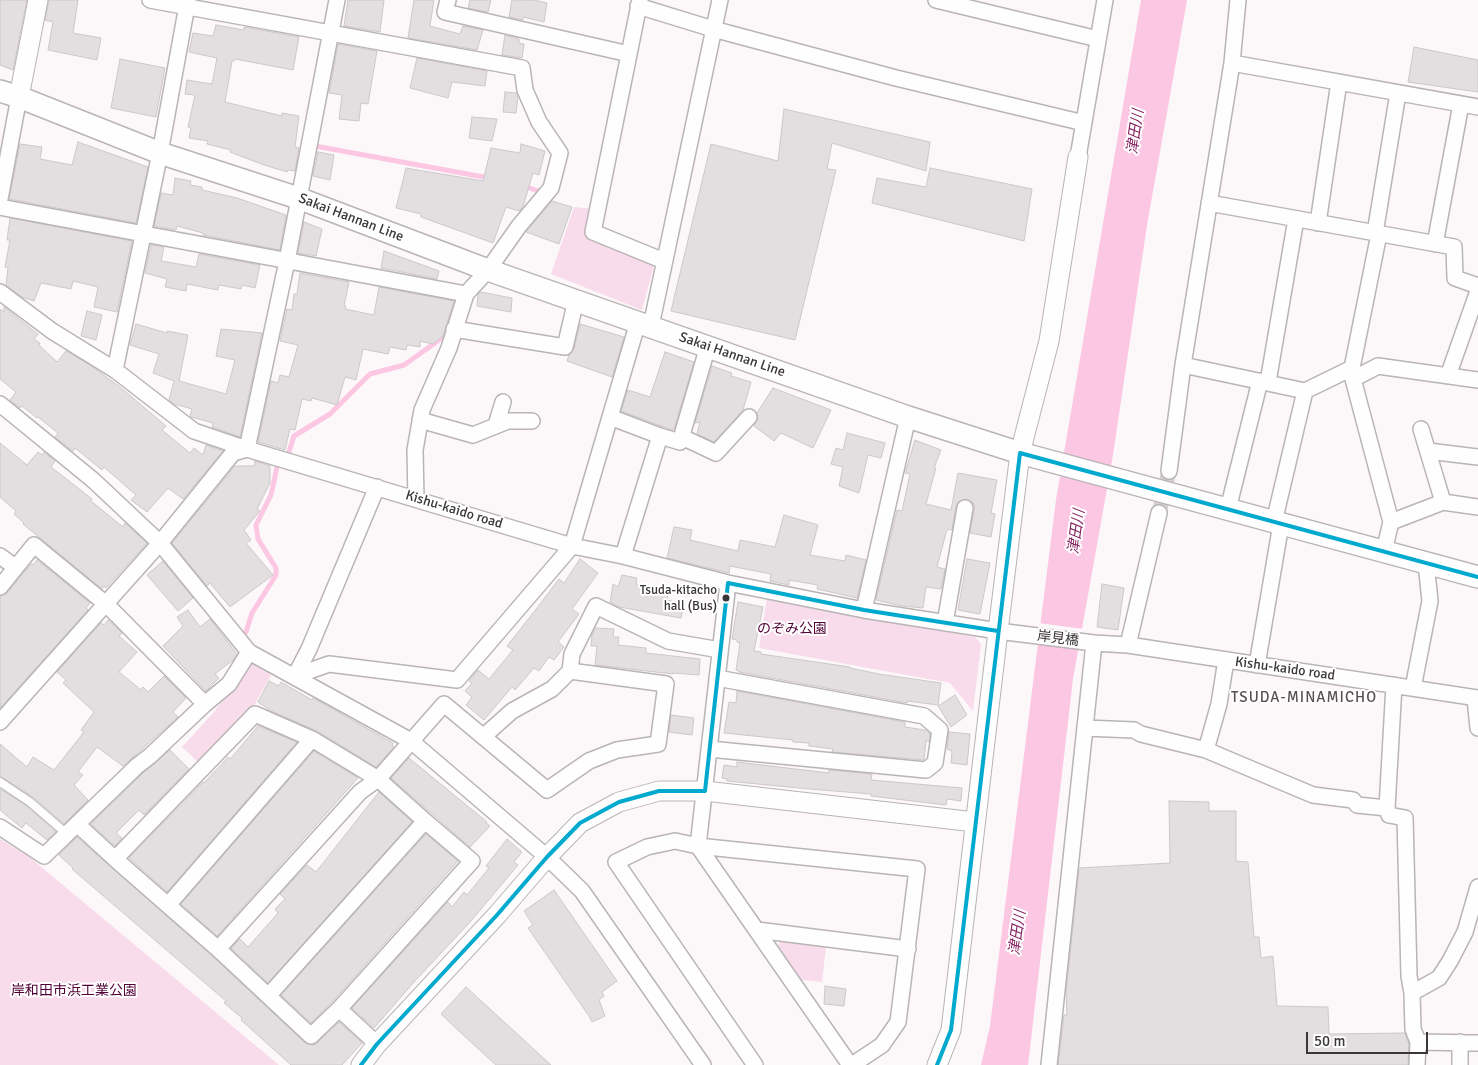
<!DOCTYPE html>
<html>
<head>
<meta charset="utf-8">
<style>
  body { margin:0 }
  #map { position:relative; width:1478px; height:1065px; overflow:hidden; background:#fcf7f9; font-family:Signika,sans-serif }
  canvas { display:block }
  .scale { position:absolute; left:1306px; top:1032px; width:122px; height:22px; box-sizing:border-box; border:2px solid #3b3638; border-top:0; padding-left:6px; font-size:15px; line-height:18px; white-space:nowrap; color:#3b3638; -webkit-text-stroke:4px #fff; paint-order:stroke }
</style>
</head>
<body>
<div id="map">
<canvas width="1478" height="1065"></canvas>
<div class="scale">50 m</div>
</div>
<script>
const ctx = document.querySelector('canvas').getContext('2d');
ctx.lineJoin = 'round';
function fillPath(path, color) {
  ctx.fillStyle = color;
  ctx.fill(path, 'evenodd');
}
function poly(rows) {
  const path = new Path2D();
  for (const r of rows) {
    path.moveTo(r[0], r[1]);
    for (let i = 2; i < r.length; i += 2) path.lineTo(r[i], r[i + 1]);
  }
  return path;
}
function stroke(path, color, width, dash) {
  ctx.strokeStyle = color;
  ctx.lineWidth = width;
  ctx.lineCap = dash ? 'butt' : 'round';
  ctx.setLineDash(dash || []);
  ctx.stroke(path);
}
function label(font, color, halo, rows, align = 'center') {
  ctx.font = font + ' Signika,"Noto Sans JP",sans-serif';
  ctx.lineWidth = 4;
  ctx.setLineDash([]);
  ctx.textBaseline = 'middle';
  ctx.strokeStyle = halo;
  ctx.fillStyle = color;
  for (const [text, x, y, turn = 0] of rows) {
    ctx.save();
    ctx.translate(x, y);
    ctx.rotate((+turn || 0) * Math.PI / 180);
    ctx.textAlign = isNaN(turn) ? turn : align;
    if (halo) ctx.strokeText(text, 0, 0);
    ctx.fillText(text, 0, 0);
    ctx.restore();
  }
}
fillPath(poly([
  [574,207,593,209,590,236,655,262,642,310,551,274],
  [767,598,975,637,981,644,973,711,950,683,759,648],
  [250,662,271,675,255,704,200,764,182,747,214,712],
  [0,839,28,856,279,1065,0,1065],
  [780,941,826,946,822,982,802,980,778,946]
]), '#f9dceb');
fillPath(poly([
  [1141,0,1187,0,1147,225,1113,455,1073,679,1028,1065,981,1065,990,1026,1056,500]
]), '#fbc7e3');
fillPath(poly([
  [1038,623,1084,629,1080,649,1035,643]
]), '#fcf7f9');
stroke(poly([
  [315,146,489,178],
  [524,186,538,191],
  [288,455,294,436,330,414,370,374,404,365,449,333],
  [246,632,252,613,276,575,276,568,258,539,256,525,271,495,277,467]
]), '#fbc7e3', 5);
const building = poly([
  [0,0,27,0,13,70,0,65,0,0],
  [49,0,78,0,73,33,101,38,97,60,48,50,53,22,45,20,49,0],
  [348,0,384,0,380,32,344,26,348,0],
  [414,0,434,0,430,26,460,34,463,26,483,30,477,50,408,38,414,0],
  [470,0,491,0,488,12,468,8,470,0],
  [512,0,534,0,547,3,544,22,523,17,523,20,509,17,512,0],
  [216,25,244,30,244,27,299,37,293,70,235,59,234,61,232,61,225,102,282,116,282,113,299,116,295,147,299,148,295,171,288,170,287,172,264,165,230,152,231,150,207,144,208,141,189,138,191,128,188,127,195,95,185,94,187,80,212,84,217,58,189,52,193,33,213,36,216,25],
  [505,35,519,39,519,43,524,44,522,58,502,55,505,35],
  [338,44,377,51,368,104,361,103,359,121,339,119,342,95,329,93,338,44],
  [1414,47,1478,60,1478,92,1408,82,1414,47],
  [417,58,487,71,485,86,452,82,448,98,410,88,417,58],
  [120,59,165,68,156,117,111,108,120,59],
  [505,92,516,93,518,96,516,113,503,112,505,92],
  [784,109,930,142,926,171,832,143,827,169,836,170,795,340,671,311,711,144,778,161,784,109],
  [472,117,497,119,492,141,469,138,472,117],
  [78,142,148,167,136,223,9,199,20,144,42,147,40,159,72,165,78,142],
  [521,144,545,151,539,175,533,173,523,207,519,211,506,207,493,243,421,217,421,214,396,208,406,168,483,181,491,148,520,153,521,144],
  [318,152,334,155,330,180,313,176,318,152],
  [930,168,1032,189,1024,241,872,203,877,178,926,187,930,168],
  [175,178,191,181,190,185,202,187,202,190,237,198,286,215,280,250,203,235,203,233,177,226,176,230,154,226,161,193,173,195,175,178],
  [552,201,572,207,559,244,526,232,552,201],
  [10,218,132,241,117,312,94,307,98,287,73,281,71,289,41,283,34,301,22,297,6,285,8,268,5,267,10,240,7,240,10,218],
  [304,222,322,229,316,256,298,253,304,222],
  [151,245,164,247,161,261,196,267,199,254,260,265,255,288,242,285,241,289,219,285,218,290,187,284,186,291,165,287,167,279,145,273,151,245],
  [384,251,439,271,437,279,381,268,384,251],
  [300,273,349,282,344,306,346,306,345,309,374,315,379,287,454,301,443,336,433,344,420,341,420,347,407,345,406,350,390,347,388,354,363,349,356,380,345,377,337,405,312,398,311,401,302,399,295,430,290,429,285,450,258,442,271,381,278,383,280,375,289,377,298,345,280,341,287,309,292,310,294,294,297,294,300,273],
  [481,292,512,298,511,312,477,306,478,294,481,292],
  [4,307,38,334,34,339,40,343,39,345,57,362,66,351,90,365,120,387,166,426,162,430,190,453,194,448,203,455,206,445,223,451,183,499,168,488,147,512,131,500,136,495,104,467,102,470,75,448,73,451,55,437,58,433,38,417,37,418,22,406,20,408,10,400,16,392,0,379,0,309,4,312,4,307],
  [87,311,102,315,96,340,81,336,87,311],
  [136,324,167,333,167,331,188,335,179,381,226,394,235,360,216,356,221,329,262,333,240,437,212,427,213,423,191,417,190,416,192,409,174,404,169,400,174,381,153,373,159,354,130,345,136,324],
  [580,324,624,337,612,377,567,361,569,355,574,349,580,324],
  [665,352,694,362,674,429,672,430,621,411,628,390,650,397,665,352],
  [712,366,732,373,731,376,751,382,743,410,714,442,697,434,700,422,695,423,712,366],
  [773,388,831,410,813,448,781,433,774,441,754,426,758,419,757,413,773,388],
  [847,433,885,443,881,458,868,455,859,493,839,486,843,467,831,464,836,448,843,450,847,433],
  [915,440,941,450,934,468,936,468,926,504,951,510,958,473,997,480,991,513,995,514,991,537,970,533,974,510,974,504,971,501,966,499,958,502,956,506,952,530,948,529,946,533,937,567,945,569,941,589,926,587,923,608,902,606,876,600,897,510,902,511,910,474,905,473,915,440],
  [0,443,27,465,38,452,42,455,44,452,55,461,51,467,92,499,91,501,123,527,125,523,147,543,106,588,104,586,102,589,23,524,24,523,14,514,16,511,0,497,0,443],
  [255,461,270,466,270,483,257,509,260,511,244,530,251,540,246,543,273,575,230,607,210,583,207,586,172,543,235,466,254,466,255,461],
  [784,515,818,525,810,555,845,561,846,555,866,560,857,598,817,589,818,585,789,580,789,585,770,581,771,574,730,566,729,573,667,558,674,527,692,530,690,540,738,551,740,540,775,547,784,515],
  [580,559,598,573,572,609,579,614,558,642,564,647,554,660,549,657,539,671,534,668,515,690,512,687,484,720,466,705,472,697,465,691,472,683,469,681,478,670,489,679,513,650,507,646,537,608,559,579,564,583,580,559],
  [967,559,990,563,980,614,958,610,967,559],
  [37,560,90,603,86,608,88,610,0,708,0,596,7,593,31,564,33,565,37,560],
  [163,561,193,598,178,611,147,575,163,561],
  [622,575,637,578,636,584,668,592,667,600,684,604,681,618,619,607,610,602,613,584,618,587,622,575],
  [1102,584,1124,588,1118,630,1097,627,1102,584],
  [738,602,763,607,754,651,761,652,761,654,850,667,850,668,879,674,941,683,938,705,907,701,907,703,739,672,739,671,736,670,740,643,737,642,737,640,732,639,738,602],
  [188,610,200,627,210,619,237,654,233,660,215,674,219,678,206,691,163,646,183,626,177,617,188,610],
  [108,620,122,633,119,636,137,652,119,672,141,690,143,687,148,692,164,676,186,698,173,712,178,717,123,766,97,747,78,772,83,775,74,785,88,800,64,824,33,797,0,776,0,744,27,767,33,757,54,770,84,732,81,730,94,712,63,683,66,680,57,672,101,623,104,625,108,620],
  [596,628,614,629,613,637,619,637,618,645,646,648,646,653,700,659,699,675,673,673,673,674,595,665,597,646,591,646,592,635,596,628],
  [269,681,279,686,281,682,312,700,313,698,393,743,392,745,394,747,376,767,317,731,271,711,258,702,269,681],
  [737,691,905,722,905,727,925,730,930,734,929,742,926,740,924,760,832,752,833,749,809,746,809,743,793,742,793,740,724,733,729,702,736,703,737,691],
  [955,695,967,715,951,727,938,706,955,695],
  [671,715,694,718,692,735,669,732,671,715],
  [258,726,297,742,167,892,129,858,203,782,204,783,228,757,230,759,258,726],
  [949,732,970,734,967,765,951,763,952,751,947,749,949,732],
  [170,750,189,769,144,815,139,810,116,833,122,838,115,846,91,824,143,773,170,750],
  [314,751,358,778,217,936,181,904,314,751],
  [409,758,487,822,486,823,490,826,470,847,391,778,409,758],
  [737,762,829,773,829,770,872,774,871,780,962,788,961,801,947,799,946,805,871,796,871,794,809,789,727,781,727,779,722,778,724,765,737,767,737,762],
  [0,789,27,806,56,832,47,840,26,823,22,828,0,810,0,789],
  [379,792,412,822,268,983,231,948,240,939,248,947,278,913,275,909,285,899,280,894,307,865,316,872,379,792],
  [1169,801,1209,802,1209,811,1236,811,1236,861,1248,862,1254,937,1259,937,1261,958,1273,956,1277,1006,1328,1007,1329,1034,1405,1033,1409,1044,1408,1065,1058,1065,1064,1015,1067,1015,1066,993,1079,868,1170,863,1169,801],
  [426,834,458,861,332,1002,311,1023,281,995,426,834],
  [77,837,212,956,305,1043,313,1045,317,1043,339,1022,362,1043,342,1065,291,1065,241,1020,242,1018,224,1003,226,1001,72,869,73,868,59,855,77,837],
  [507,839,522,852,514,862,518,865,471,921,414,982,374,1028,352,1008,448,902,452,907,464,892,467,895,489,868,486,866,507,839],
  [554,890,617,981,602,992,604,996,599,1000,605,1016,592,1022,589,1016,528,928,533,925,524,911,554,890],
  [825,986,846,989,844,1006,824,1004,825,986],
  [466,987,551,1065,496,1065,461,1033,441,1014,466,987]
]);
fillPath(building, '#e3dee0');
stroke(building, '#ccc8ca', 1);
stroke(poly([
  [1159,513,1169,471]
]), '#d5d0d2', 15, [15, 8]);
const service = poly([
  [0,782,30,802,67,834]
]);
const minor = poly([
  [150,0,522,68,525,90,539,122,560,153,551,188,519,226,488,270,466,294,449,348,422,410,415,450,416,499],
  [448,0,445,12,629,54],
  [640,0,593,232,664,261],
  [936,0,1098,39],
  [638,6,713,29,896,78,1084,123],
  [1232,63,1478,107],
  [1078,157,1105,0],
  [0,199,19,97],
  [1209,203,1454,247,1455,278,1478,286],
  [0,207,466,294],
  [1318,223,1339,82],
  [1375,233,1398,93],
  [1379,234,1352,368,1353,379,1391,522,1384,551],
  [1435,244,1461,104],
  [0,292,52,331,115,370,194,431,247,449,572,546,623,556,728,583,864,610,998,631,1094,643,1128,645,1478,698],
  [651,326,720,0],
  [454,329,565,347,576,300],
  [1183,365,1305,391,1352,368],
  [115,370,160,153,188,0],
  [1448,376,1478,291],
  [1353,379,1378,366,1478,380],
  [1268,382,1296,219],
  [0,404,93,480,160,543,249,652,411,741,547,857,582,891,703,1065],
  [610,417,660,436,680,442,708,346],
  [420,420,473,435,508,421,532,421],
  [496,425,503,402],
  [1421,429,1443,502],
  [682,437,716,453,749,417],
  [247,449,287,261,337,0],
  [1428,451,1478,457],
  [1169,471,1183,365,1232,63,1238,0],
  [1228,509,1260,381],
  [1274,522,1305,391],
  [1391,522,1443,502,1478,507],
  [0,556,15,567],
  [623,556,660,436],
  [728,583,698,846,850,1065],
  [0,587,34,545,106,604,205,704,229,684,249,652],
  [864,610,908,417],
  [945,623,965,508],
  [1128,645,1159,513],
  [1257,665,1281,524],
  [295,676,329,664,457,680,572,546,638,322],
  [295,676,309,649,377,487],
  [1413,688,1430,601,1426,563],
  [1475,698,1478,728],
  [255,714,312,739,378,779,425,821,472,861,339,1009,311,1036,218,949,115,859,255,714],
  [0,722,160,543,233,453,247,449],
  [1085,728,1134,730,1141,734,1206,750,1313,795,1353,800,1357,805,1387,808,1394,685],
  [484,736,512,711,552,689,570,671,572,654,596,606,668,641,720,650],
  [709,749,926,770,935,763,940,730,924,716,717,678],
  [1206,750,1219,704,1226,660],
  [1387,808,1389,815,1405,818,1409,976,1412,993,1413,1029,1418,1042],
  [77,824,115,859],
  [0,827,44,856,137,766,150,756,205,704],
  [168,905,312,739],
  [757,930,908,949],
  [218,949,360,792,378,779,444,704,547,790,589,761,617,750,658,744,666,684,570,671],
  [1412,993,1439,978,1450,961,1465,932,1478,887],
  [269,995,425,821],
  [339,1009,377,1044],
  [755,1065,616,862,647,847,675,841,698,846,917,869,898,1022,882,1045,852,1065],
  [1049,1065,1094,643],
  [1417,1065,1418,1042,1478,1043],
  [1460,1065,1460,1042]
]);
const tertiary = poly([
  [19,97,38,0],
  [361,1065,377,1044,497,915,547,857,580,823,619,802,659,791,705,791,975,822],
  [937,1065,951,1030,998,631,1020,453,1049,341,1078,157]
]);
const secondary = poly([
  [0,91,19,97,160,153,298,198,488,270,908,417,1020,453,1478,577]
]);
stroke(service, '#b9b4b6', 10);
stroke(minor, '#b9b4b6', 18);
stroke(tertiary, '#b9b4b6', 21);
stroke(secondary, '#b9b4b6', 24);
stroke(service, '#fffefe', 8);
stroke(minor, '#fffefe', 15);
stroke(tertiary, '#fffefe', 19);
stroke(secondary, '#fffefe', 21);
stroke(poly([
  [361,1065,377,1044,497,915,547,857,580,823,619,802,659,791,705,791,728,583,864,610,998,631],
  [937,1065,951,1030,1020,453,1478,577]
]), '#00a9ce', 4);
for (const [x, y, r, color] of [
  [726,598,4.5,"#3b3638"]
]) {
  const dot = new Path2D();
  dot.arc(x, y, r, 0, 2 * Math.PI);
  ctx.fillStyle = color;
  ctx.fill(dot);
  stroke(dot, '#fff', 2);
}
label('13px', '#3b3638', '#fff', [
  ["Tsuda-kitacho",717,591],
  ["hall (Bus)",717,607]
], 'right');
label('14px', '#3b3638', '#fff', [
  ["Sakai Hannan Line",351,218,21],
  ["Sakai Hannan Line",732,355,19],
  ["Kishu-kaido road",454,510,17],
  ["岸見橋",1058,639,7],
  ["Kishu-kaido road",1285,669,8]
]);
label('14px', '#500036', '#fff', [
  ["のぞみ公園",792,629],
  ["岸和田市浜工業公園",74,991]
]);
label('italic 15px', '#862161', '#fff', [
  ["津田川",1136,132,-82],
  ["津田川",1077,532,-82],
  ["津田川",1018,933,-82]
]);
ctx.letterSpacing = '1px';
label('15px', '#594f54', '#fff', [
  ["TSUDA-MINAMICHO",1304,698]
]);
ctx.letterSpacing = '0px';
</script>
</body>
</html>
